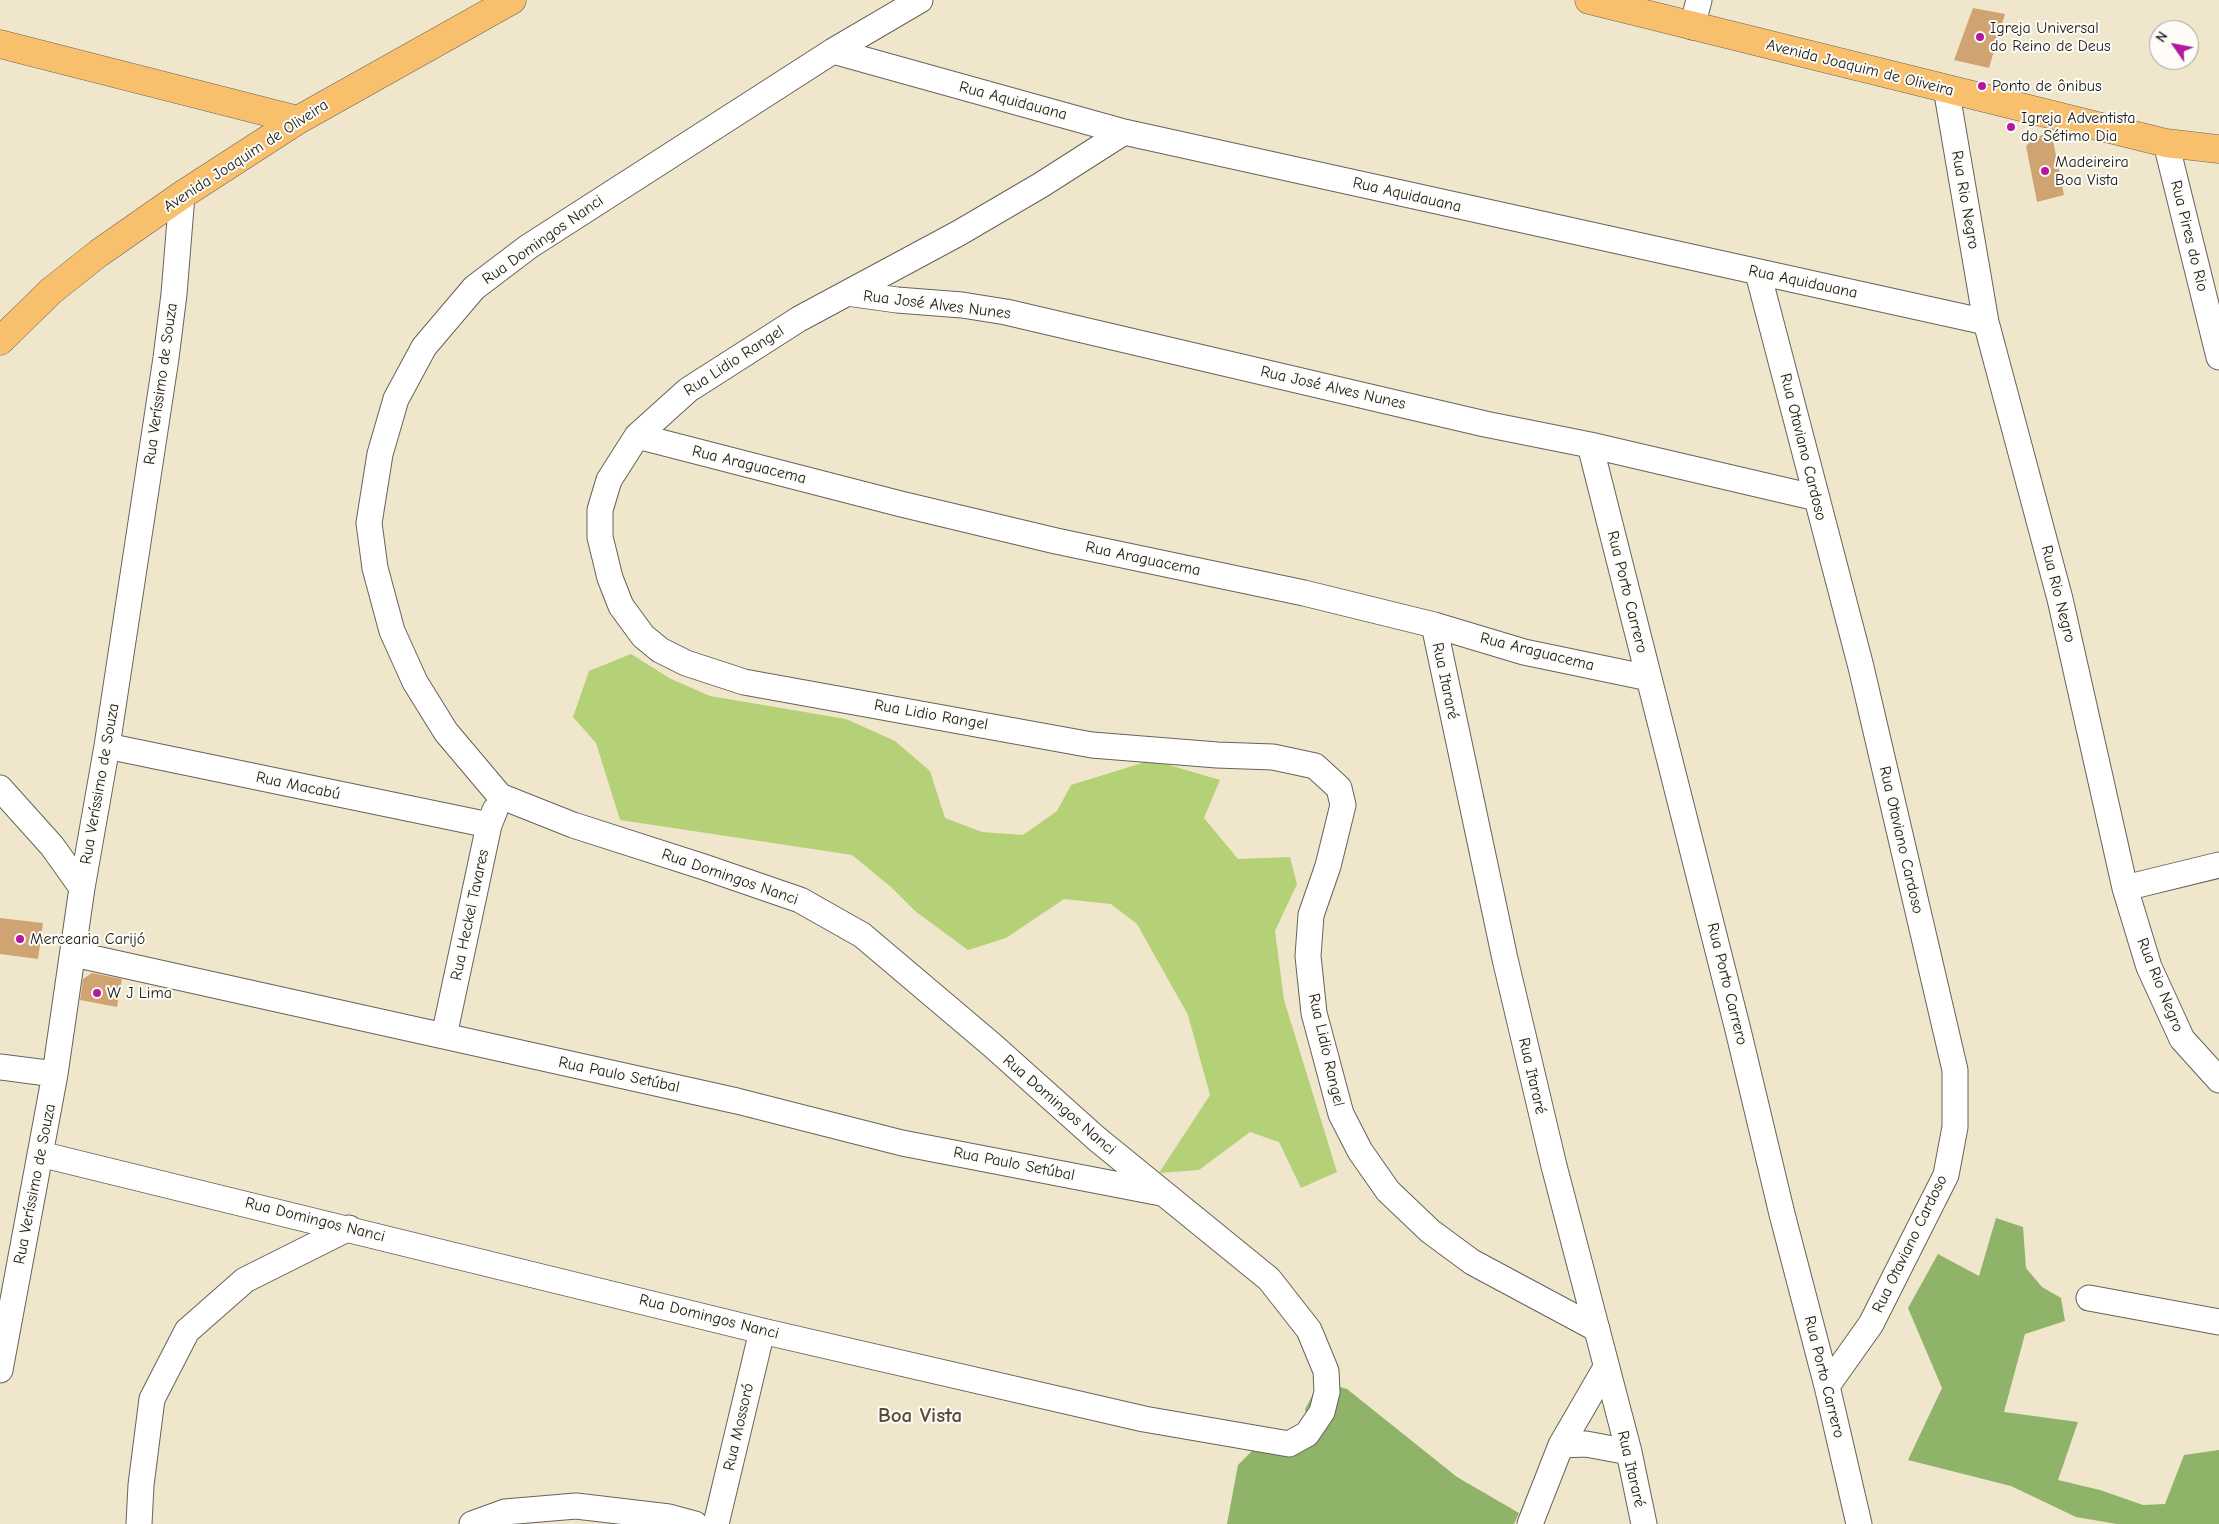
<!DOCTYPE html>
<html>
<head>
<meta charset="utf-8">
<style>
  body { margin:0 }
  #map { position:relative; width:2219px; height:1524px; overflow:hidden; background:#f0e6cc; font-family:"Comic Neue",sans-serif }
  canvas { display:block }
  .north { position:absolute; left:2149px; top:20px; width:50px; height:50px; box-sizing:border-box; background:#fdfcf7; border:1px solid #a3a29f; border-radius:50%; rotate:303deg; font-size:14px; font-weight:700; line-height:20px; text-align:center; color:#1c1c1c }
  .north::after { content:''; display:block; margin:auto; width:18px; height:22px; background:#b5179e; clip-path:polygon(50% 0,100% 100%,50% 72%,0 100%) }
</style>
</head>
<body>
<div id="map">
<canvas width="2219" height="1524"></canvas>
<div class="north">N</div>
</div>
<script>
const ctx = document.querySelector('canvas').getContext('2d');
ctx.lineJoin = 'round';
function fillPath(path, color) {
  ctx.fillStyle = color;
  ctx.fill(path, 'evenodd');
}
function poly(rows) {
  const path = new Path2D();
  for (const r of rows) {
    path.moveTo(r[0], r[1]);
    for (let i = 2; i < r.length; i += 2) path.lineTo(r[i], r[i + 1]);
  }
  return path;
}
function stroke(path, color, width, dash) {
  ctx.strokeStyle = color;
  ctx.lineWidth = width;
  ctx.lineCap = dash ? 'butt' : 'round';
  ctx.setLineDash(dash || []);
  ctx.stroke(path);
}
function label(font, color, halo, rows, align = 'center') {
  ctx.font = font + ' "Comic Neue",sans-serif';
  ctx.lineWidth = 4;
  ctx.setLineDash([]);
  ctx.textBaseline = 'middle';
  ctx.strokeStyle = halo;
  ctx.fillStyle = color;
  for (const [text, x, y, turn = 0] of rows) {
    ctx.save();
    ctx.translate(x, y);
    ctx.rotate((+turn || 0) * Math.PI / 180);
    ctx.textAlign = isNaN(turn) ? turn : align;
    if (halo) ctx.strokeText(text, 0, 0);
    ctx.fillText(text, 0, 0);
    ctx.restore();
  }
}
fillPath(poly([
  [631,654,671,679,710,696,846,719,895,741,930,771,945,818,982,832,1023,835,1057,811,1071,785,1152,760,1220,780,1204,818,1238,859,1290,857,1297,884,1275,931,1284,1000,1337,1172,1301,1188,1279,1142,1250,1132,1199,1170,1159,1173,1210,1095,1188,1015,1137,924,1111,904,1064,899,1006,938,968,950,915,911,891,887,852,855,620,820,596,743,573,717,589,671]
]), '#b4d177');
fillPath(poly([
  [1996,1218,2023,1227,2026,1268,2042,1287,2061,1298,2065,1321,2025,1334,2004,1412,2078,1422,2058,1480,2100,1490,2143,1505,2165,1504,2184,1455,2219,1450,2219,1524,2117,1524,2076,1517,2011,1486,1908,1460,1942,1388,1908,1308,1938,1254,1979,1276],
  [1320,1381,1347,1389,1457,1477,1519,1513,1514,1524,1227,1524,1238,1465,1261,1442,1307,1422,1305,1409]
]), '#8fb368');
fillPath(poly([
  [1973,8,2005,14,1989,68,1954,60],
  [2051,131,2064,195,2037,202,2026,146,2033,139],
  [0,918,43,923,38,959,0,954],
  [92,973,122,979,117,1007,80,1000,83,979]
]), '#d0a472');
const minor = poly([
  [1692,27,1699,0],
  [833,51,1124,132,1986,322],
  [1946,88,1986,322,2060,599,2125,888,2149,967,2182,1039,2219,1080],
  [1124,132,1041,185,959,233,799,319,688,390,637,436,609,480,600,510,600,537,610,578,621,606,643,636,660,650,686,663,744,682,1092,745,1217,755,1273,757,1315,766,1339,788,1343,805,1328,866,1311,915,1308,956,1314,1013,1341,1114,1360,1151,1388,1191,1430,1231,1472,1262,1597,1329],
  [2166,143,2219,357],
  [1758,273,1861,667,1955,1070,1955,1127,1946,1175,1871,1324,1827,1386],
  [847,293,897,300,962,305,1006,312,1485,424,1590,445,1817,498],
  [637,436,901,504,1056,541,1304,593,1434,625,1524,652,1649,678],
  [1590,445,1738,1030,1782,1214,1827,1386,1859,1524],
  [1434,625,1505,959,1554,1166,1629,1452,1644,1524],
  [107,746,489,825],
  [0,788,52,846,82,888],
  [2125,888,2219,865],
  [74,954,737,1101,902,1143,1161,1193],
  [444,1036,489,825,495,810],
  [0,1067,55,1074],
  [40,1154,762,1331,1144,1419,1289,1444,1307,1434,1322,1412,1327,1392,1326,1371,1309,1330,1269,1279,1097,1139,992,1045,862,935,800,900,704,867,573,825,500,796,446,732,415,682,392,631,375,568,369,523,380,454,396,399,424,347,474,288,528,247,833,51,920,0],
  [2089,1298,2219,1322],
  [0,1370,55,1074,82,888,107,746,166,358,174,294,182,195],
  [1561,1445,1586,1444,1629,1452],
  [139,1524,141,1485,152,1399,187,1331,245,1280,349,1228],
  [472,1524,505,1512,576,1506,669,1517,695,1524],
  [716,1524,762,1331],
  [1530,1524,1561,1445,1605,1369]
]);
const major = poly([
  [1589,0,2166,143,2219,149],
  [0,44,298,120],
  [0,341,51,291,99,253,182,195,298,120,512,0]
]);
stroke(minor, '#66635a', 27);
stroke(major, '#66635a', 29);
stroke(minor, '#fff', 25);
stroke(major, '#f8bf6c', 28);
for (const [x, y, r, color] of [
  [1980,37,5,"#b5179e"],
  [1982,86,5,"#b5179e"],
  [2011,127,5,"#b5179e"],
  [2045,171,5,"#b5179e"],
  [20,939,5,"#b5179e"],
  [97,993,5,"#b5179e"]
]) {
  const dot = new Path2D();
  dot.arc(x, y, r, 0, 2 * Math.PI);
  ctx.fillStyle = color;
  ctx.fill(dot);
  stroke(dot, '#fdfcf7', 2);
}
label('16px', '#1c1c1c', '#fdfcf7', [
  ["Igreja Universal",1990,28],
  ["do Reino de Deus",1990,46],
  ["Ponto de ônibus",1992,86],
  ["Igreja Adventista",2021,118],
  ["do Sétimo Dia",2021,136],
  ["Madeireira",2055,162],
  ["Boa Vista",2055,180],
  ["Mercearia Carijó",30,939],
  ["W J Lima",107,993]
], 'left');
label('16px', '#1c1c1c', '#fdfcf7', [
  ["Avenida Joaquim de Oliveira",1860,68,14],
  ["Rua Aquidauana",1013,101,15],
  ["Avenida Joaquim de Oliveira",246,156,-33],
  ["Rua Aquidauana",1407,195,13],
  ["Rua Rio Negro",1965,200,80],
  ["Rua Pires do Rio",2189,236,76],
  ["Rua Domingos Nanci",543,240,-35],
  ["Rua Aquidauana",1803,282,12],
  ["Rua José Alves Nunes",937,305,7],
  ["Rua Lidio Rangel",734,361,-33],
  ["Rua Veríssimo de Souza",161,384,-82],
  ["Rua José Alves Nunes",1333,388,13],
  ["Rua Otaviano Cardoso",1803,447,76],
  ["Rua Araguacema",749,465,14],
  ["Rua Araguacema",1143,559,12],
  ["Rua Porto Carrero",1627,592,76],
  ["Rua Rio Negro",2058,594,76],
  ["Rua Araguacema",1537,652,14],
  ["Rua Itararé",1445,681,78],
  ["Rua Lidio Rangel",931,715,10],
  ["Rua Veríssimo de Souza",100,784,-80],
  ["Rua Macabú",298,786,12],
  ["Rua Otaviano Cardoso",1901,840,77],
  ["Rua Domingos Nanci",730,877,19],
  ["Rua Heckel Tavares",470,915,-78],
  ["Rua Porto Carrero",1727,984,76],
  ["Rua Rio Negro",2160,985,68],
  ["Rua Lidio Rangel",1326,1050,77],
  ["Rua Paulo Setúbal",619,1075,12],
  ["Rua Itararé",1532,1076,77],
  ["Rua Domingos Nanci",1059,1105,41],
  ["Rua Paulo Setúbal",1014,1164,11],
  ["Rua Veríssimo de Souza",35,1184,-79],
  ["Rua Domingos Nanci",315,1220,14],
  ["Rua Otaviano Cardoso",1910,1244,-64],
  ["Rua Domingos Nanci",709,1317,14],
  ["Rua Porto Carrero",1824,1377,76],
  ["Rua Mossoró",739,1427,-77],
  ["Rua Itararé",1631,1469,77]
]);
label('bold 21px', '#5b4c3a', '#fdfcf7', [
  ["Boa Vista",920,1416]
]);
</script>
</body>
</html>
